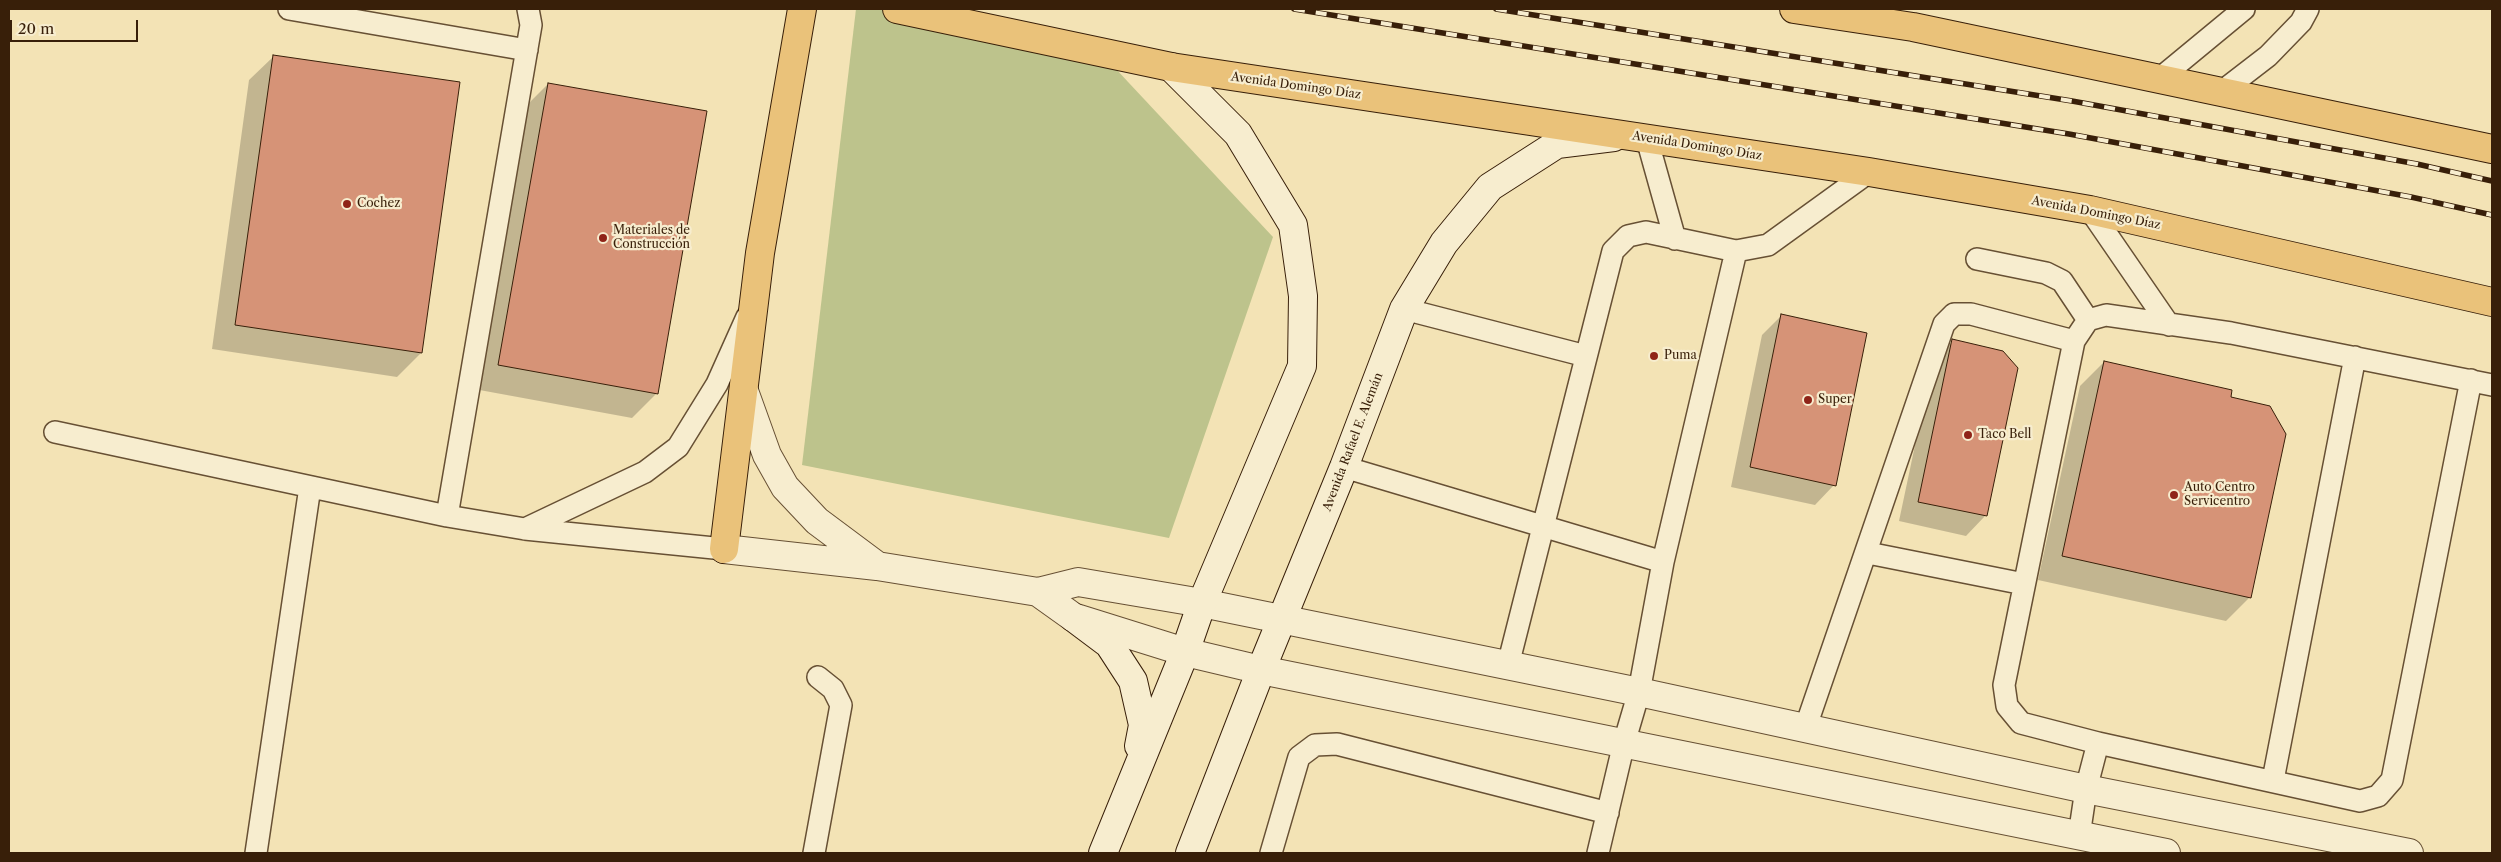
<!DOCTYPE html>
<html>
<head>
<meta charset="utf-8">
<style>
  body { margin:0 }
  #map { position:relative; width:2501px; height:862px; overflow:hidden; background:#f3e3b5; font-family:"Libre Caslon Text",serif }
  canvas { display:block }
  .frame { position:absolute; inset:0; border:10px solid #381f09; pointer-events:none }
  .scale { position:absolute; left:10px; top:20px; width:128px; height:22px; box-sizing:border-box; border:2px solid #381f09; border-top:0; padding-left:6px; font-size:15px; line-height:18px; white-space:nowrap; color:#381f09; -webkit-text-stroke:4px #f7edcf; paint-order:stroke }
</style>
</head>
<body>
<div id="map">
<canvas width="2501" height="862"></canvas>
<div class="frame"></div>
<div class="scale">20 m</div>
</div>
<script>
const ctx = document.querySelector('canvas').getContext('2d');
ctx.lineJoin = 'round';
function fillPath(path, color) {
  ctx.fillStyle = color;
  ctx.fill(path, 'evenodd');
}
function poly(rows) {
  const path = new Path2D();
  for (const r of rows) {
    path.moveTo(r[0], r[1]);
    for (let i = 2; i < r.length; i += 2) path.lineTo(r[i], r[i + 1]);
  }
  return path;
}
function stroke(path, color, width, dash) {
  ctx.strokeStyle = color;
  ctx.lineWidth = width;
  ctx.lineCap = dash ? 'butt' : 'round';
  ctx.setLineDash(dash || []);
  ctx.stroke(path);
}
function label(font, color, halo, rows, align = 'center') {
  ctx.font = font + ' "Libre Caslon Text",serif';
  ctx.lineWidth = 4.5;
  ctx.setLineDash([]);
  ctx.textBaseline = 'middle';
  ctx.strokeStyle = halo;
  ctx.fillStyle = color;
  for (const [text, x, y, turn = 0] of rows) {
    ctx.save();
    ctx.translate(x, y);
    ctx.rotate((+turn || 0) * Math.PI / 180);
    ctx.textAlign = isNaN(turn) ? turn : align;
    if (halo) ctx.strokeText(text, 0, 0);
    ctx.fillText(text, 0, 0);
    ctx.restore();
  }
}
fillPath(poly([
  [856,9,905,9,1115,68,1273,237,1169,538,802,465]
]), '#bdc38c');
fillPath(poly([
  [273,57,421,353,397,377,212,349,249,80],
  [548,84,656,394,632,418,474,389,524,108],
  [1782,315,1834,485,1815,505,1731,487,1762,335],
  [1953,341,2017,369,1985,516,1966,536,1899,521,1933,360],
  [2104,362,2229,398,2250,597,2226,621,2038,580,2080,386]
]), '#0003');
const building = poly([
  [273,55,460,82,422,353,235,325,273,55],
  [548,83,707,111,658,394,498,365,548,83],
  [1781,314,1867,333,1836,486,1750,467,1781,314],
  [1952,339,2003,351,2018,368,1987,516,1918,502,1952,339],
  [2104,361,2232,390,2231,397,2270,406,2286,434,2251,598,2062,556,2104,361]
]);
fillPath(building, '#d69377');
stroke(building, '#381f09', 1);
const service = poly([
  [289,9,527,50],
  [2158,80,2244,9],
  [2220,93,2268,56,2301,22,2308,9],
  [1647,139,1675,239],
  [2090,210,2169,325],
  [1977,259,2046,273,2062,281,2088,320],
  [1404,309,1586,356],
  [55,432,447,516,525,529,724,549],
  [1344,467,1663,562],
  [447,516,531,25,528,9],
  [525,529,645,472,678,447,717,384,747,317],
  [1868,553,2024,584],
  [1508,665,1613,251,1628,236,1646,232,1736,251,1768,245,1869,172],
  [1805,729,1944,324,1954,314,1971,314,2074,341],
  [2098,743,2021,723,2007,706,2004,685,2074,341,2088,320,2106,315,2231,333,2492,385],
  [2273,780,2355,357],
  [2079,836,2086,789,2098,743,2360,801,2378,796,2392,780,2471,380],
  [256,853,310,487],
  [814,853,841,705,833,689,818,677],
  [1271,853,1299,757,1315,745,1337,744,1608,813],
  [1598,853,1624,743,1639,692,1663,562,1736,251]
]);
const tertiary = poly([
  [744,391,767,455,785,487,817,521,876,565],
  [724,549,877,566,1038,592,1078,582,1202,603,1639,692,2086,789,2409,853],
  [1038,592,1073,617,1185,652,1261,670,2166,853]
]);
const secondary = poly([
  [1073,617,1109,644,1133,681,1143,725,1139,746],
  [1103,853,1185,652,1202,603,1302,366,1303,296,1293,225,1238,134,1171,67],
  [1190,853,1261,670,1344,467,1404,309,1444,243,1490,187,1557,144,1614,137]
]);
const primary = poly([
  [897,9,1171,67,1869,172,2090,210,2492,302],
  [1794,9,1913,27,2492,149],
  [724,549,760,253,802,9]
]);
stroke(service, '#675034', 24);
stroke(tertiary, '#675034', 30);
stroke(secondary, '#381f09', 30);
stroke(primary, '#381f09', 30);
stroke(service, '#f7edcf', 21);
stroke(tertiary, '#f7edcf', 28);
stroke(secondary, '#f7edcf', 28);
stroke(primary, '#eac27a', 28);
const rail = poly([
  [1294,9,2069,134,2411,197,2492,215],
  [1496,9,2072,101,2417,164,2492,181]
]);
stroke(rail, '#381f09', 5.5);
stroke(rail, '#f7edcf', 4, [11]);
for (const [x, y, r, color] of [
  [347,204,5,"#8f2418"],
  [603,238,5,"#8f2418"],
  [1654,356,5,"#8f2418"],
  [1808,400,5,"#8f2418"],
  [1968,435,5,"#8f2418"],
  [2174,495,5,"#8f2418"]
]) {
  const dot = new Path2D();
  dot.arc(x, y, r, 0, 2 * Math.PI);
  ctx.fillStyle = color;
  ctx.fill(dot);
  stroke(dot, '#f7edcf', 2);
}
label('12px', '#381f09', '#f7edcf', [
  ["Avenida Domingo Díaz",1296,86,8],
  ["Avenida Domingo Díaz",1697,146,9],
  ["Avenida Domingo Díaz",2096,213,11],
  ["Avenida Rafael E. Alemán",1353,442,-69]
]);
label('12px', '#381f09', '#f7edcf', [
  ["Cochez",357,204],
  ["Materiales de",613,231],
  ["Construcción",613,245],
  ["Puma",1664,356],
  ["Super",1818,400],
  ["Taco Bell",1978,435],
  ["Auto Centro",2184,488],
  ["Servicentro",2184,502]
], 'left');
</script>
</body>
</html>
